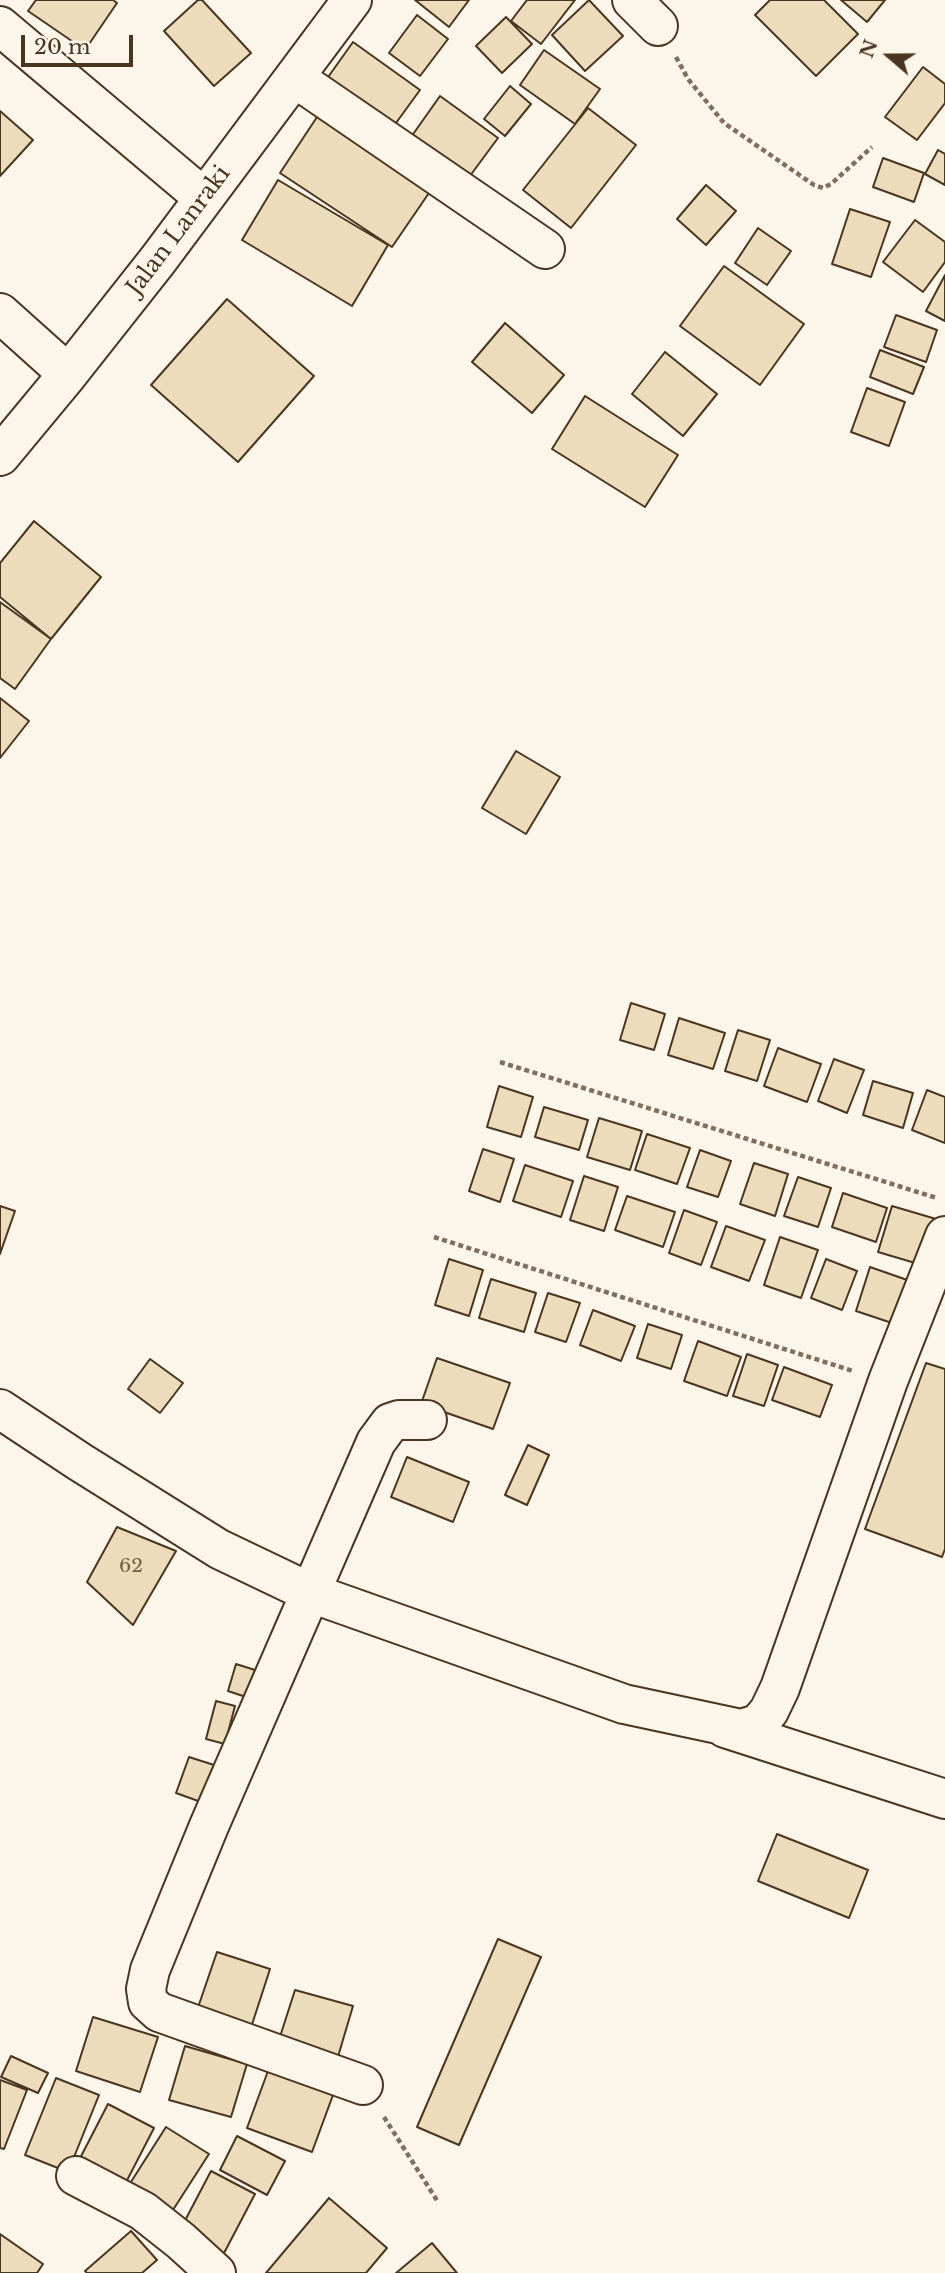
<!DOCTYPE html>
<html>
<head>
<meta charset="utf-8">
<style>
  body { margin:0 }
  #map { position:relative; width:945px; height:2273px; overflow:hidden; background:#fbf6e9; font-family:"Libre Baskerville",serif }
  canvas { display:block }
  .north { position:absolute; left:854px; top:21px; width:70px; height:70px; -webkit-text-stroke:5px #fbf6e9; paint-order:stroke; rotate:290deg; font-size:19px; font-weight:700; line-height:28px; text-align:center; color:#4a3520 }
  .north::after { content:''; display:block; margin:auto; width:24px; height:32px; background:#4a3520; clip-path:polygon(50% 0,100% 100%,50% 72%,0 100%) }
  .scale { position:absolute; left:21px; top:35px; width:112px; height:32px; box-sizing:border-box; border:4px solid #4a3520; border-top:0; padding-left:9px; font-size:21px; line-height:24px; white-space:nowrap; color:#4a3520; -webkit-text-stroke:5px #fbf6e9; paint-order:stroke }
</style>
</head>
<body>
<div id="map">
<canvas width="945" height="2273"></canvas>
<div class="north">N</div>
<div class="scale">20 m</div>
</div>
<script>
const ctx = document.querySelector('canvas').getContext('2d');
ctx.lineJoin = 'round';
function fillPath(path, color) {
  ctx.fillStyle = color;
  ctx.fill(path, 'evenodd');
}
function poly(rows) {
  const path = new Path2D();
  for (const r of rows) {
    path.moveTo(r[0], r[1]);
    for (let i = 2; i < r.length; i += 2) path.lineTo(r[i], r[i + 1]);
  }
  return path;
}
function stroke(path, color, width, dash) {
  ctx.strokeStyle = color;
  ctx.lineWidth = width;
  ctx.lineCap = dash ? 'butt' : 'round';
  ctx.setLineDash(dash || []);
  ctx.stroke(path);
}
function label(font, color, halo, rows, align = 'center') {
  ctx.font = font + ' "Libre Baskerville",serif';
  ctx.lineWidth = 5;
  ctx.setLineDash([]);
  ctx.textBaseline = 'middle';
  ctx.strokeStyle = halo;
  ctx.fillStyle = color;
  for (const [text, x, y, turn = 0] of rows) {
    ctx.save();
    ctx.translate(x, y);
    ctx.rotate((+turn || 0) * Math.PI / 180);
    ctx.textAlign = isNaN(turn) ? turn : align;
    if (halo) ctx.strokeText(text, 0, 0);
    ctx.fillText(text, 0, 0);
    ctx.restore();
  }
}
const building = poly([
  [36,0,113,0,117,3,85,50,28,11,36,0],
  [198,0,202,0,251,53,214,86,164,31,198,0],
  [415,0,469,0,449,27,415,0],
  [527,0,575,0,541,44,511,21,527,0],
  [589,0,623,36,585,71,552,35,589,0],
  [770,0,824,0,858,34,816,76,755,15,770,0],
  [841,0,885,0,867,22,841,0],
  [417,15,448,39,420,76,389,53,417,15],
  [506,17,532,44,502,73,476,46,506,17],
  [353,42,420,90,388,134,321,87,353,42],
  [544,50,600,89,575,124,520,85,544,50],
  [923,67,945,84,945,103,917,140,885,117,923,67],
  [510,86,531,104,505,136,484,119,510,86],
  [440,96,498,138,461,188,404,147,440,96],
  [588,108,636,145,571,228,523,190,588,108],
  [0,111,33,140,0,176,0,111],
  [319,114,431,190,392,247,280,173,319,114],
  [938,150,945,154,945,185,925,174,938,150],
  [883,158,924,173,914,202,873,187,883,158],
  [278,180,388,245,352,306,242,240,278,180],
  [706,185,736,211,706,245,677,219,706,185],
  [850,209,890,222,871,277,832,264,850,209],
  [915,220,945,242,945,262,923,292,883,262,915,220],
  [758,228,791,251,767,285,735,263,758,228],
  [724,266,804,324,760,385,680,326,724,266],
  [945,275,945,321,926,311,945,275],
  [227,299,314,376,238,462,151,385,227,299],
  [896,315,937,330,926,362,884,347,896,315],
  [505,323,564,375,532,413,472,362,505,323],
  [880,350,924,367,913,394,870,377,880,350],
  [665,352,717,394,683,436,632,394,665,352],
  [867,388,905,402,889,446,851,432,867,388],
  [585,396,678,455,645,507,552,449,585,396],
  [34,521,101,577,51,639,0,597,0,563,34,521],
  [0,602,51,639,15,689,0,678,0,602],
  [0,698,29,721,0,758,0,698],
  [516,751,560,777,526,834,482,808,516,751],
  [631,1003,665,1014,654,1050,620,1040,631,1003],
  [679,1018,725,1033,713,1069,668,1055,679,1018],
  [738,1030,770,1040,757,1081,725,1071,738,1030],
  [778,1048,821,1064,807,1102,764,1086,778,1048],
  [834,1059,864,1070,847,1113,818,1101,834,1059],
  [873,1081,913,1093,903,1128,863,1115,873,1081],
  [499,1086,533,1097,521,1137,487,1127,499,1086],
  [927,1090,945,1097,945,1143,912,1130,927,1090],
  [544,1107,588,1120,579,1150,535,1137,544,1107],
  [599,1118,642,1131,630,1170,587,1157,599,1118],
  [647,1134,690,1148,677,1184,635,1170,647,1134],
  [483,1149,514,1159,500,1202,469,1191,483,1149],
  [700,1150,731,1161,718,1197,687,1187,700,1150],
  [754,1163,788,1174,775,1216,740,1204,754,1163],
  [525,1165,573,1181,561,1217,513,1201,525,1165],
  [584,1176,618,1187,604,1231,570,1220,584,1176],
  [798,1177,831,1188,818,1227,784,1216,798,1177],
  [843,1193,887,1208,876,1242,832,1227,843,1193],
  [627,1196,675,1212,663,1247,615,1230,627,1196],
  [0,1206,15,1211,0,1254,0,1206],
  [892,1206,936,1219,922,1265,878,1252,892,1206],
  [684,1210,717,1222,701,1265,669,1253,684,1210],
  [726,1226,765,1240,749,1281,711,1267,726,1226],
  [780,1237,818,1250,801,1298,764,1285,780,1237],
  [449,1259,483,1270,469,1316,435,1305,449,1259],
  [826,1259,857,1271,842,1310,811,1298,826,1259],
  [870,1267,913,1282,898,1325,856,1311,870,1267],
  [491,1279,536,1293,524,1332,479,1318,491,1279],
  [548,1293,580,1303,566,1342,535,1332,548,1293],
  [593,1310,635,1326,621,1361,580,1345,593,1310],
  [648,1324,682,1335,671,1369,637,1358,648,1324],
  [698,1341,741,1357,727,1396,684,1381,698,1341],
  [747,1354,778,1365,764,1406,733,1396,747,1354],
  [437,1358,510,1383,493,1429,421,1404,437,1358],
  [150,1359,183,1383,160,1413,128,1389,150,1359],
  [926,1363,945,1369,945,1549,942,1557,865,1529,926,1363],
  [784,1367,832,1385,820,1417,772,1400,784,1367],
  [528,1445,549,1455,527,1505,505,1495,528,1445],
  [407,1457,469,1482,453,1522,391,1497,407,1457],
  [117,1527,176,1551,133,1625,87,1582,117,1527],
  [236,1664,255,1670,246,1697,228,1691,236,1664],
  [216,1701,235,1706,225,1744,206,1739,216,1701],
  [189,1757,214,1765,201,1802,176,1793,189,1757],
  [777,1834,868,1870,849,1918,758,1881,777,1834],
  [498,1939,541,1957,459,2145,417,2127,498,1939],
  [217,1952,270,1969,247,2040,193,2022,217,1952],
  [295,1990,353,2006,337,2060,278,2043,295,1990],
  [93,2017,158,2037,140,2092,76,2071,93,2017],
  [185,2046,247,2064,231,2117,169,2100,185,2046],
  [11,2056,48,2073,38,2093,1,2077,11,2056],
  [268,2071,333,2095,312,2152,247,2128,268,2071],
  [56,2078,99,2095,68,2172,25,2155,56,2078],
  [0,2080,27,2090,4,2149,0,2148,0,2080],
  [108,2104,154,2128,122,2190,76,2166,108,2104],
  [166,2127,209,2154,171,2213,129,2185,166,2127],
  [237,2136,285,2161,267,2195,220,2170,237,2136],
  [211,2171,255,2194,223,2255,179,2232,211,2171],
  [329,2198,387,2248,366,2273,266,2273,329,2198],
  [131,2231,157,2260,142,2273,87,2273,85,2271,131,2231],
  [0,2234,43,2264,37,2273,0,2273,0,2234],
  [432,2243,457,2273,396,2273,432,2243]
]);
fillPath(building, '#ecdcbc');
stroke(building, '#4a3520', 2);
const minor = poly([
  [632,0,658,26],
  [0,26,204,198],
  [295,78,545,249],
  [0,313,68,374],
  [0,456,68,374,158,260,352,0],
  [0,1409,80,1462,219,1549,311,1593,624,1704,741,1729,758,1724,769,1711,780,1688,888,1381,945,1236],
  [725,1728,945,1799],
  [363,2085,159,2012,148,2002,146,1989,150,1970,209,1826,376,1442,390,1423,399,1420,427,1420],
  [76,2176,143,2211,181,2241,216,2273]
]);
stroke(minor, '#4a3520', 42);
stroke(poly([
  [676,57,688,79,724,123,814,185,823,188,831,184,872,147],
  [500,1062,937,1198],
  [434,1237,853,1371],
  [384,2117,438,2202]
]), '#7f6f5c', 4.5, [5, 3.5]);
stroke(minor, '#fbf6e9', 38);
label('19px', '#725f47', null, [
  ["62",131,1567]
]);
label('23px', '#4a3520', '#fbf6e9', [
  ["Jalan Lanraki",179,231,-53]
]);
</script>
</body>
</html>
